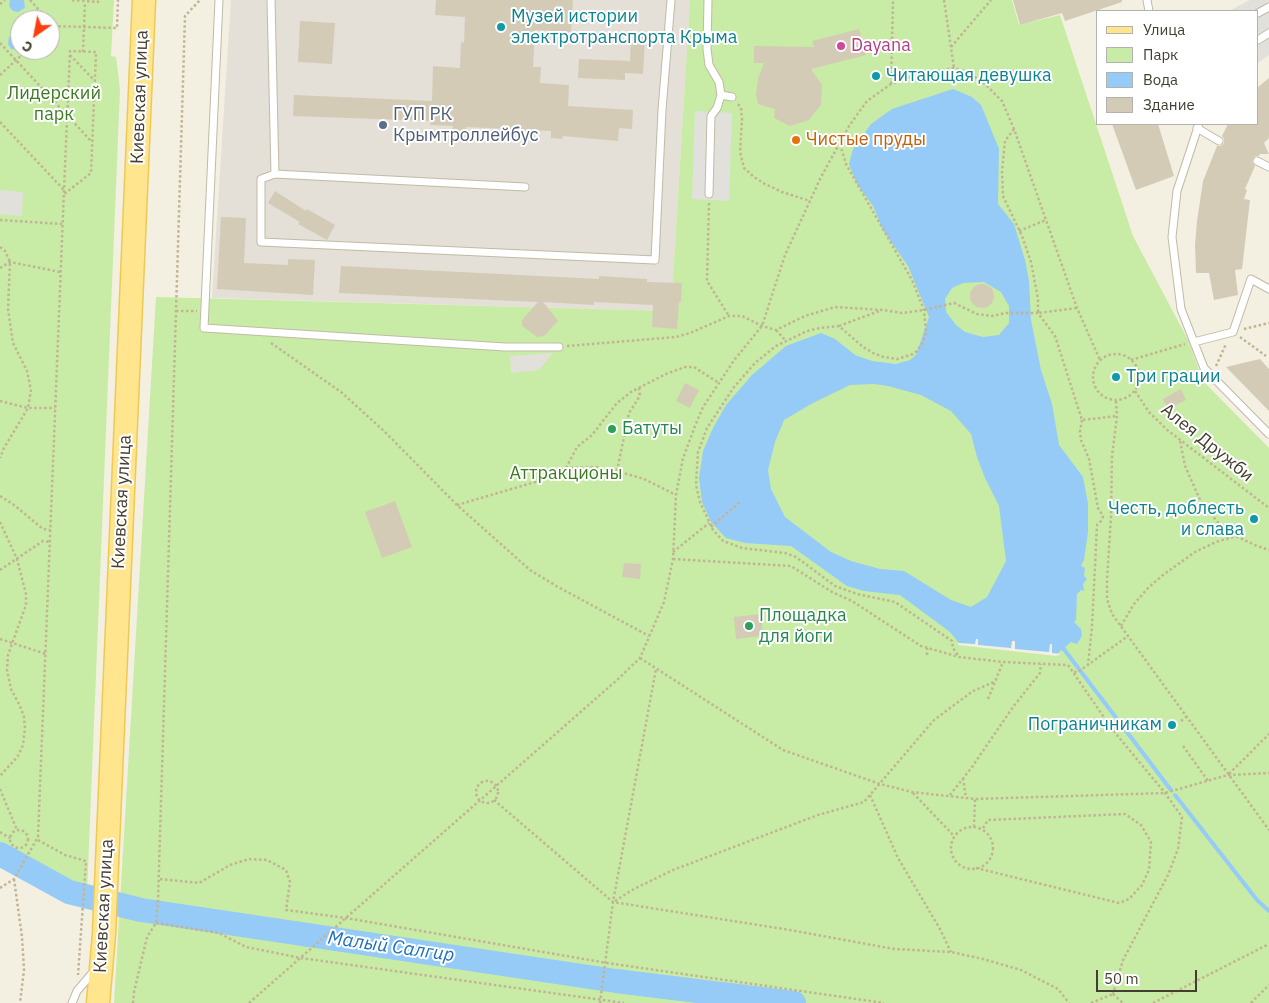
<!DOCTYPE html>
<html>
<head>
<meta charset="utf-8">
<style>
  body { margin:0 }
  #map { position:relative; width:1269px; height:1003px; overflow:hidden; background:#f3efe1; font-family:"IBM Plex Sans",sans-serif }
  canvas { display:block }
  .legend { position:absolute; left:1096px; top:10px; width:162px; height:115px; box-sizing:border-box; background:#fff; border:1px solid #b4b2ad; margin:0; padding:6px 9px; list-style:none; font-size:15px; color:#443e32 }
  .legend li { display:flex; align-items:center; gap:10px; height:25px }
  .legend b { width:25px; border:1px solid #b4b2ad }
  .north { position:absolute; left:10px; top:10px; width:50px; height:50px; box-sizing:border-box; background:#fff; border:1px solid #b4b2ad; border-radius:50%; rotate:213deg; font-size:14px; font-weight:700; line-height:20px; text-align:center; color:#443e32 }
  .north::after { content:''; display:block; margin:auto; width:18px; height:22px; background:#ff3e0c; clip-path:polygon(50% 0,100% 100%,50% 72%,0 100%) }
  .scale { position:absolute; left:1096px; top:970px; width:101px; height:22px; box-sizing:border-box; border:2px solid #443e32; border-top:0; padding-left:6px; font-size:15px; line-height:18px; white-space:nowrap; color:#443e32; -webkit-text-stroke:4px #fff; paint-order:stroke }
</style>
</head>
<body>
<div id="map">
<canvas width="1269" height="1003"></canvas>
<ul class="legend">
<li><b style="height:6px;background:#ffe58e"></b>Улица</li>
<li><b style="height:14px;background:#c8eca5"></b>Парк</li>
<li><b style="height:14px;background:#96caf7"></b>Вода</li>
<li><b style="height:14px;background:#d4cbb6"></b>Здание</li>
</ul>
<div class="north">С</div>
<div class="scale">50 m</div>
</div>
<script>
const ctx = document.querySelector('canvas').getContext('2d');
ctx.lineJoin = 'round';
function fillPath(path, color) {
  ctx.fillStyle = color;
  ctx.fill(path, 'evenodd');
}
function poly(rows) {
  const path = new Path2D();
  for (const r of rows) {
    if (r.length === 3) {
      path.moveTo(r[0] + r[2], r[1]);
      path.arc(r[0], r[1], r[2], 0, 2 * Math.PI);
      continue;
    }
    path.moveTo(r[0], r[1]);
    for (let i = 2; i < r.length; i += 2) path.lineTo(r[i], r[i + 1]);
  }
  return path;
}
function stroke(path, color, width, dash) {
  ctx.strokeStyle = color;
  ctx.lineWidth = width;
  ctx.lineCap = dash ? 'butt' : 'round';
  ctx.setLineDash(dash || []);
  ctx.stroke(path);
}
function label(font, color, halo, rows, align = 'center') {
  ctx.font = font + ' "IBM Plex Sans",sans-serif';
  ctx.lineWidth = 4;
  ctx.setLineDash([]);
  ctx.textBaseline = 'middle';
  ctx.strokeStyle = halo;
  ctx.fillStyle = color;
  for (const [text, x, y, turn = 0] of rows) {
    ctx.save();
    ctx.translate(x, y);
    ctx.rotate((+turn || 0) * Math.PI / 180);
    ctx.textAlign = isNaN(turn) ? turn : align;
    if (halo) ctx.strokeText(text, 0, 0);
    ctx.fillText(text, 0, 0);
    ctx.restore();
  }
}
fillPath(poly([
  [231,0,690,0,671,311,212,298]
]), '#e4dfd7');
fillPath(poly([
  [0,0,114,0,111,56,116,57,120,89,87,893,72,892,0,851],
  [20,20,50,20,50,50,20,50],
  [690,0,1012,0,1019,25,1060,15,1133,236,1188,340,1203,381,1269,448,1269,1003,114,1003,156,297,671,311]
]), '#c8eca5');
fillPath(poly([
  [1250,0,1269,0,1269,55,1258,63,1258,11,1229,11],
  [695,111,732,113,729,201,692,199],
  [0,190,23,192,22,216,0,214],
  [553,353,539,370,511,373,510,356]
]), '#e2e0db');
fillPath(poly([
  [10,0,24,0,25,8,18,12,13,11,9,6],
  [13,34,20,36,19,50,11,49,8,44,9,37],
  [953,89,972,97,981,105,999,149,998,204,1014,224,1025,260,1029,281,1031,320,1041,370,1052,404,1059,445,1083,477,1088,504,1088,532,1084,560,1081,566,1085,568,1084,576,1087,579,1083,584,1084,591,1081,590,1077,594,1076,620,1074,622,1081,629,1082,636,1077,644,1071,642,1057,654,959,643,950,632,900,595,864,591,847,586,791,546,745,543,726,538,711,522,702,502,699,478,703,451,713,428,726,405,752,375,786,346,821,333,835,339,855,355,872,361,896,364,910,360,916,355,929,317,908,266,883,230,873,206,857,184,849,164,853,149,871,124,892,109],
  [984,282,1001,292,1009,306,1009,323,999,335,983,337,965,332,956,325,946,312,945,299,952,288,963,283],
  [874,384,888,386,921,395,951,411,971,434,977,457,985,478,999,506,1006,561,987,597,971,607,951,600,904,571,880,569,851,561,831,552,785,517,771,489,768,470,775,442,784,420,813,403,850,385]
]), '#96caf7');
fillPath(poly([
  [976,639,978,639,978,645,1011,648,1012,641,1015,641,1015,649,1049,652,1050,644,1052,644,1052,653,1061,654,1056,656,958,645,958,643,975,644]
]), '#f3efe1');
stroke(poly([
  [1063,648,1171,790],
  [1175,795,1257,900,1269,911]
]), '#96caf7', 4);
stroke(poly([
  [0,854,69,892,141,910,616,981,794,1003]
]), '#96caf7', 24);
fillPath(poly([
  [436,0,573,0,571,32,535,30,533,67,541,67,540,83,569,85,568,106,633,110,632,129,619,128,618,141,563,136,562,139,551,138,551,131,466,127,466,134,452,134,453,126,430,125,431,121,293,116,294,95,432,101,433,66,460,68,461,42,464,43,465,17,435,15],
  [1013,0,1122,0,1122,2,1065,21,1062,13,1020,25],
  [300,21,335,23,332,64,298,62],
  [859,29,866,55,811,69,822,85,821,105,809,120,790,126,774,118,775,109,758,104,756,95,758,79,764,63,754,63,754,46,814,47,812,41],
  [631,36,645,37,643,74,625,73,625,80,578,78,579,59,630,61],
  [1269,78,1269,138,1264,143,1269,154,1260,154,1259,156,1256,156,1253,158,1252,162,1255,166,1245,189,1247,190,1244,199,1250,200,1242,269,1235,270,1238,295,1214,300,1209,273,1196,273,1195,245,1197,221,1203,181,1217,146,1221,146,1224,143,1224,139,1222,136,1228,124,1258,124,1258,87],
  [1112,124,1158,124,1174,176,1136,190],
  [275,191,306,211,307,209,335,225,327,240,298,224,300,222,268,203],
  [221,217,246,218,244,263,288,265,288,259,315,260,313,295,217,289],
  [341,266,599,279,599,276,647,279,647,282,682,283,681,302,679,302,677,329,652,327,653,305,594,302,594,305,543,302,558,321,544,336,537,337,522,326,522,320,538,302,339,293],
  [982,296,12],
  [1260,359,1269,369,1269,411,1226,367],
  [685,383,699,390,690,408,676,401],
  [1181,389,1186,400,1168,409,1163,399],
  [395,501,412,547,382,558,365,512],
  [624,563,641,564,640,579,622,577],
  [761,614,763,636,736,639,734,617]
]), '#d4cbb6');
const service = poly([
  [219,0,204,328,505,347,559,347],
  [271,0,275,174,525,187],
  [708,0,707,49,709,65,719,82,721,95,717,108,711,116,709,194],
  [1147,0,1149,11],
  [1258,13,1269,7],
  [1258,40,1269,33],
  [721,95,732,97],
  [1199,124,1177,191,1172,237,1181,309,1204,368,1269,434],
  [1197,128,1219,141],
  [1257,161,1269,167],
  [275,174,261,179,261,242,655,260,662,110,671,0],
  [1194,342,1233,332,1251,279,1269,289],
  [72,1003,77,991,94,971]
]);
const primary = poly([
  [98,1003,104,934,144,0]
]);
stroke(service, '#c1baa6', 9);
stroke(primary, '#efc953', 25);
stroke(poly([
  [30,0,48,20],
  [72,0,98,2,98,0],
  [944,0,954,68],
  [0,4,5,0],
  [50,22,54,26,117,28,118,0],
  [50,29,54,26],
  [0,43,92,142],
  [951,47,991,0],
  [83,52,85,2],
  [70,55,95,81],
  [0,75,27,50],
  [891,84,893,0],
  [738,104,741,108,742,119,740,152,744,168,754,177,765,184,782,192,810,201],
  [0,122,64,190],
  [1014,129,1005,141,1002,171,1003,196,1022,236,1031,262,1038,299,1038,313,1077,308],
  [840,144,846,164,912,280,924,310,926,333,923,342,917,351,913,354,897,359,884,357,875,354,863,347,839,326,820,328,807,331,776,346,755,363,734,387,707,428,698,452,696,485,700,502,713,530,723,541,742,548,785,553,796,557,835,586,857,594,895,602,952,641,953,648,959,657],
  [709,203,707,281,729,316],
  [0,220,62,224],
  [1019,231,1046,220],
  [0,247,5,251,10,262,8,309,13,343,27,371,31,390,28,408,4,448,0,458],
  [0,268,10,262,60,272],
  [176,311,197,311],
  [839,326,882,310],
  [1244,329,1269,323],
  [776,330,786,341],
  [1240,337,1266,356],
  [271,343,341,392,385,432,457,505,530,570,558,587,649,636],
  [567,346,676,337,690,333,729,316,742,316,762,326,776,330,805,316,835,307,883,310,902,313,924,310,954,303,977,314,992,316,1006,313,1038,313,1055,336,1082,420,1117,416],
  [1116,377,23],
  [1131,360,1185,344],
  [1216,366,1226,344],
  [1135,391,1149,412,1166,429,1269,508],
  [0,401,28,408,55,408],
  [1116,401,1117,416,1112,456,1111,517,1107,580,1107,599,1112,614,1269,830],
  [1082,420,1080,431,1081,440,1089,459,1098,508,1103,516,1102,520,1097,525,1092,627,1088,665],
  [1180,441,1185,466,1201,502,1225,531,1257,546,1269,550],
  [566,468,577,447,592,435,617,403,631,392,666,374,685,367,694,367,719,383],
  [617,471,629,413,638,399,640,393,639,388],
  [0,496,14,505,43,529,50,530],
  [457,505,542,480,566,468,595,467,617,471,644,479,676,495],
  [0,522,17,559,26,594,26,605,8,655,7,670,11,689,20,706,24,717,25,728,23,745,18,756,0,776],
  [711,527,741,501],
  [673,552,709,523],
  [673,559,791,566,832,592,852,601,921,646,959,657,1003,662,1068,665,1112,729,1165,793,1182,817,1178,849,1168,875,1123,960,1113,994],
  [0,570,43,541,50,542],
  [1121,626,1134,604,1148,588,1163,575,1195,552,1216,542,1236,536],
  [0,639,46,654],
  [927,655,927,648],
  [640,658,783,750,880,784,912,792,975,799,1165,793,1228,775,1269,773],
  [1074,672,1078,672,1128,636],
  [988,699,1003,662],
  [1181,721,1186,717],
  [1183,746,1208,781],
  [1229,774,1269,734],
  [963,778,966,798],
  [487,792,11],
  [0,789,17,830],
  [913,793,954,836],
  [870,795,898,858,940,929,951,952],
  [950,795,972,767,1013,707,1040,673,1041,664],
  [494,800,613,902,790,930,894,949,951,952,983,959,1021,970,1058,989,1069,1003],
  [974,827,975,799],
  [972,848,21],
  [19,839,9],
  [0,832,10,838],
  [38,840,65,855,86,861,78,975],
  [976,868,1119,903,1129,899,1142,885,1149,870,1151,842,1141,825,1125,814,988,820,982,830],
  [14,879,22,937,24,970,20,1003],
  [160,879,199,883,230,865,249,859,267,860,286,870,290,882,286,910,346,918,607,963,884,1003],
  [0,888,14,879,38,837,64,190,70,51,96,52,91,173,63,195],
  [615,901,632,890,673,870,818,815,864,802,934,720,973,691,996,681],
  [156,923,219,933,246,947,301,958,624,1003],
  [1113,994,1123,1003],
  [133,1003,134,992,147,937,156,923,158,901,185,16,200,0],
  [249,1003,617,680,640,658,664,602,673,559,676,495,683,458,697,421,703,407,735,359,762,326,785,255,821,177,849,126,867,101,891,84,915,75,954,68,967,72,985,84,1002,101,1014,129,1077,308,1100,360],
  [600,1003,613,902,656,669],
  [1091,1003,1113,994],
  [1153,1003,1269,944],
  [1251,1003,1269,985]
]), '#c2b493', 2.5, [2.5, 2.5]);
stroke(service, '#fff', 7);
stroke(primary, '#ffe58e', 22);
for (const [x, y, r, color] of [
  [501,27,5,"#0f9aa8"],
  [841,46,5,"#d1479c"],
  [876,76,5,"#0f9aa8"],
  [383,125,5,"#5c6f8a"],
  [796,140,5,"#e8710a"],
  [1116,377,5,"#0f9aa8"],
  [612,429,5,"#2e9e5b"],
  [1254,519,5,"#0f9aa8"],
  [749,626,5,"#2e9e5b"],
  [1172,725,5,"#0f9aa8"]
]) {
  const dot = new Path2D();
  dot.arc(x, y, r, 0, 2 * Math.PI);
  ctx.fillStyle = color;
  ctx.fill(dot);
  stroke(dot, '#fff', 2);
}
label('18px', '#0d838f', '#fff', [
  ["Музей истории",511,17],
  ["электротранспорта Крыма",511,38],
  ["Читающая девушка",886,76],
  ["Три грации",1126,377],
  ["Честь, доблесть",1244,509,"right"],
  ["и слава",1244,530,"right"],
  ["Пограничникам",1162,725,"right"]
], 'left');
label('18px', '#b23c85', '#fff', [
  ["Dayana",851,46]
], 'left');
label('18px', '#3d7b20', '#fff', [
  ["Лидерский",54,94],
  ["парк",54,115],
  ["Аттракционы",566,474]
]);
label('18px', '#443e32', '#fff', [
  ["Киевская улица",140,97,-88],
  ["Алея Дружби",1207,443,39],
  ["Киевская улица",122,502,-87],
  ["Киевская улица",104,906,-87]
]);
label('18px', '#4e5e75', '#fff', [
  ["ГУП РК",393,115],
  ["Крымтроллейбус",393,136]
], 'left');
label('18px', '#c56008', '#fff', [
  ["Чистые пруды",806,140]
], 'left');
label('18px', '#27864d', '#fff', [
  ["Батуты",622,429],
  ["Площадка",759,616],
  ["для йоги",759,637]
], 'left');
label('italic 19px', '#2171ba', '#fff', [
  ["Малый Салгир",391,947,8]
]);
</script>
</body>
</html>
